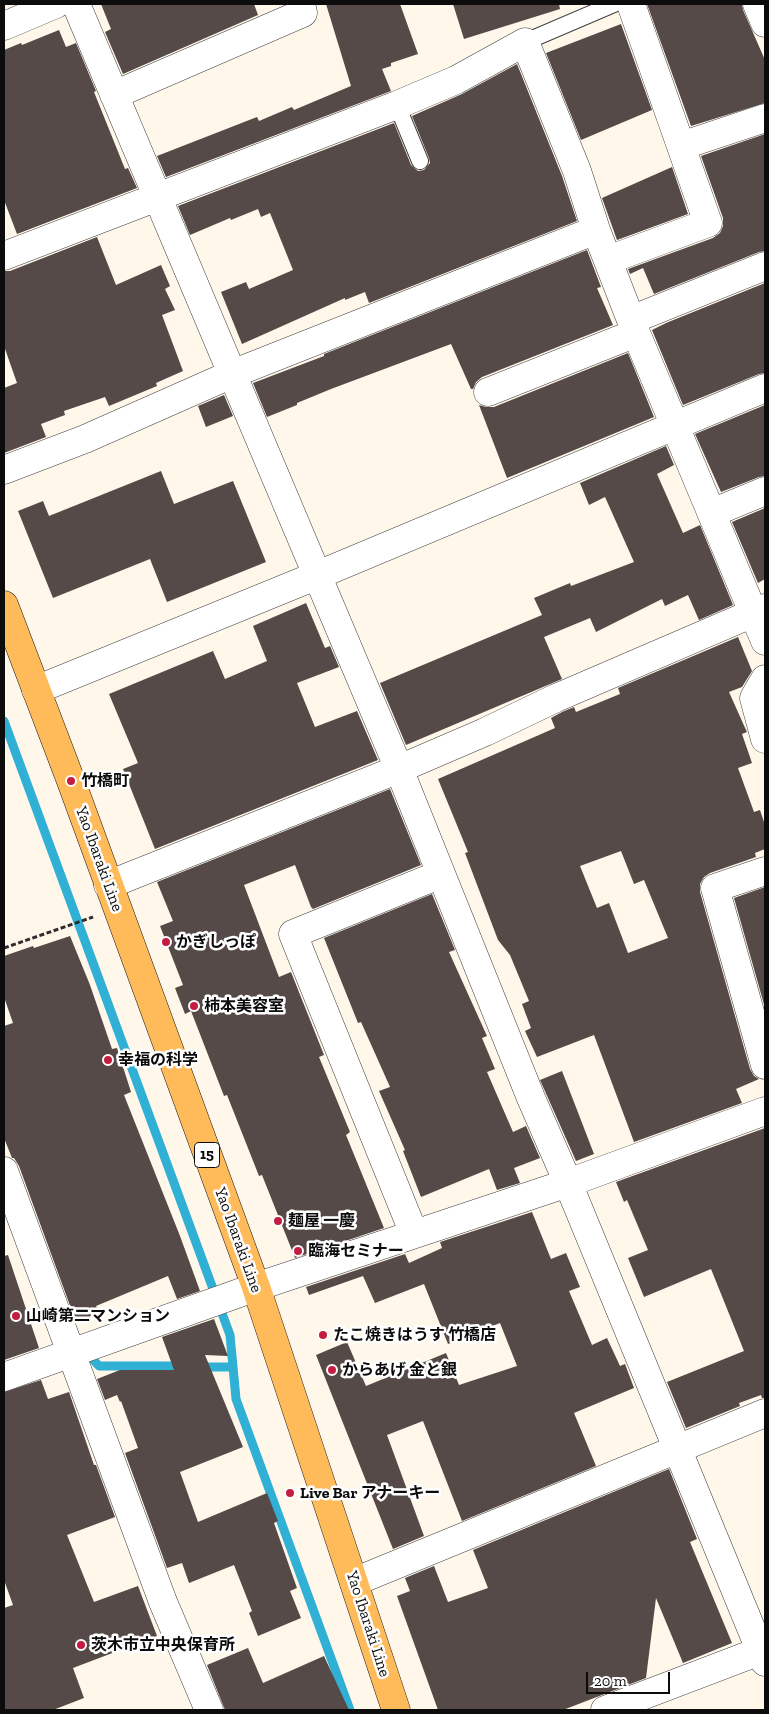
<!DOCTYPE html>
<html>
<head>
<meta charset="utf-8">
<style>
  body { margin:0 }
  #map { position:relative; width:769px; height:1714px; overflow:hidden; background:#fff7ea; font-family:"Zilla Slab",serif }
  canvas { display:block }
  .frame { position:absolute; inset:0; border:5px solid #0c0c0c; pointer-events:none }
  .scale { position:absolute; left:586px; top:1672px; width:84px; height:22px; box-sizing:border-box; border:2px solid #0c0c0c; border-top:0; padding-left:6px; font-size:15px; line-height:18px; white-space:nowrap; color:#0c0c0c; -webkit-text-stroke:4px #fff; paint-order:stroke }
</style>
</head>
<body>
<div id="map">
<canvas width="769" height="1714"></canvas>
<div class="frame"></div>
<div class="scale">20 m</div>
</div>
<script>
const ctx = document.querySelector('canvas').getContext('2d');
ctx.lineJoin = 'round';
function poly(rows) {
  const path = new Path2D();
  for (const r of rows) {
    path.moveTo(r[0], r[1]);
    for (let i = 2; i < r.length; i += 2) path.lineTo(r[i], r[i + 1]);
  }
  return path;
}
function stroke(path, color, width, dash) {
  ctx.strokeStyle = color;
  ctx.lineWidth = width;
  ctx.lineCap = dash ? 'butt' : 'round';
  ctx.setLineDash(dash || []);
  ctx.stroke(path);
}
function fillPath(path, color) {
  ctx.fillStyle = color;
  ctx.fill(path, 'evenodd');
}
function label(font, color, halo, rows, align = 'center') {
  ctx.font = font + ' "Zilla Slab","Noto Sans JP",serif';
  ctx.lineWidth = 5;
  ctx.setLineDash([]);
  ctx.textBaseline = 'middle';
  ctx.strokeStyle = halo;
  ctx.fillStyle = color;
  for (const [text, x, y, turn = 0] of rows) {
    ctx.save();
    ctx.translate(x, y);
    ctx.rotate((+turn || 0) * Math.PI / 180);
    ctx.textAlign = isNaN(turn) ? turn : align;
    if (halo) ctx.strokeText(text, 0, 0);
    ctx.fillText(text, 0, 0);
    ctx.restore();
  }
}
stroke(poly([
  [4,721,230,1335,236,1399,350,1710],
  [85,1351,99,1366,183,1366],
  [199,1367,233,1367]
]), '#2fb0d4', 9);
fillPath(poly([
  [101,4,254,4,258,15,123,74,105,32,111,29],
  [326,4,400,4,418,54,391,63,391,66,382,69,391,91,166,177,157,156,257,117,259,121,292,107,294,110,351,86],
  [453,4,559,4,560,9,464,39],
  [647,4,742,4,743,10,765,60,765,103,691,126],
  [621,24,652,110,581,140,546,53],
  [59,30,66,47,76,43,96,91,94,92,125,169,128,168,137,188,17,234,4,200,4,50,21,43,22,45],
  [517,64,562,176,577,221,369,303,365,292,345,300,345,298,242,344,221,292,246,282,249,289,293,270,270,213,261,217,258,209,231,220,230,218,190,235,178,206,394,123,411,165,418,171,424,170,430,163,429,158,412,116,462,94],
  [765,134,765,251,759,252,654,294,643,268,630,274,628,269,713,238,720,233,723,226,723,218,701,156],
  [672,167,688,214,617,240,602,198],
  [97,237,116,285,161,265,170,286,165,289,175,310,162,315,183,371,156,383,157,386,109,406,105,397,64,411,65,415,41,424,46,437,4,453,4,388,17,383,4,346,4,271,10,271],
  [587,250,601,287,597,288,613,325,482,377,476,382,473,389,471,389,451,344,331,389,297,403,297,405,267,417,253,383,324,356,324,354],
  [765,283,765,373,759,374,683,405,652,330,666,323],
  [628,353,654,417,507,478,479,405,486,407,494,407],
  [224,395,233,416,206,427,198,406],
  [765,405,765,476,759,477,721,492,695,434],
  [666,446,674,465,657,474,683,533,700,525,733,605,699,620,688,595,665,606,662,599,596,632,590,618,544,637,562,679,406,745,380,683,542,615,534,598,570,583,571,586,634,562,605,497,589,505,580,483],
  [161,471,174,504,233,481,266,562,167,602,150,559,53,598,18,511,43,501,49,516],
  [765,508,765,579,758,583,732,522],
  [306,603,325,648,330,646,339,667,297,683,315,727,357,711,378,760,155,849,123,769,138,763,109,694,213,651,225,679,267,661,253,626],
  [738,637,752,671,742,687,729,692,746,730,747,732,742,734,752,763,738,768,754,812,760,810,765,825,765,849,755,853,756,857,710,873,704,877,700,884,700,892,750,1069,754,1076,759,1079,736,1089,742,1103,634,1142,594,1035,537,1057,525,1031,531,1028,522,1004,529,1001,510,955,498,940,465,853,468,852,438,779,555,728,551,718,562,712,574,707,576,712,620,694,618,688],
  [621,851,634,884,644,880,668,938,628,953,609,903,597,908,580,866],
  [390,789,421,865,313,909,311,907,295,865,244,885,279,977,291,972,324,1055,319,1057,350,1132,346,1135,384,1228,295,1258,262,1175,259,1176,227,1095,224,1096,191,1011,185,1014,175,988,183,985,160,926,173,921,157,882],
  [765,887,765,1008,734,898],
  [432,894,455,950,449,952,487,1036,482,1038,495,1069,487,1072,513,1132,526,1126,540,1158,514,1168,520,1183,497,1190,489,1169,421,1197,403,1151,405,1150,379,1091,390,1087,361,1022,358,1023,324,938],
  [70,936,90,985,112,1049,117,1048,131,1092,124,1095,180,1236,200,1291,177,1299,168,1276,96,1306,99,1313,76,1322,19,1166,14,1158,12,1158,4,1138,4,1026,13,1023,4,997,4,956,33,946,34,948],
  [562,1071,594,1154,576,1161,540,1080],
  [765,1128,765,1398,762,1398,761,1395,739,1403,740,1406,686,1428,667,1382,744,1351,711,1269,644,1297,628,1258,648,1250,627,1200,624,1202,616,1182],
  [532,1212,551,1259,566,1253,580,1287,569,1291,592,1345,607,1338,620,1366,625,1364,634,1388,574,1413,596,1466,462,1521,423,1421,387,1435,424,1536,393,1549,316,1355,347,1342,366,1386,446,1353,459,1385,517,1366,500,1323,448,1344,424,1284,375,1303,363,1276,309,1295,306,1287,405,1254,409,1263,442,1248,440,1242],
  [8,1255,39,1348,4,1360,4,1256],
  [214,1319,228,1356,205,1355,243,1447,180,1472,198,1522,267,1493,278,1521,274,1523,297,1588,290,1591,301,1618,258,1636,249,1613,252,1611,234,1565,189,1583,182,1563,167,1568,125,1453,138,1448,121,1401,120,1402,117,1395,105,1400,97,1379,120,1370,174,1370,162,1337],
  [41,1380,48,1399,69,1392,94,1465,96,1465,115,1517,67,1535,94,1602,138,1586,157,1636,73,1668,84,1698,53,1710,4,1710,4,1608,13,1605,4,1580,4,1392],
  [669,1469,697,1539,690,1542,732,1643,683,1663,656,1598,646,1678,563,1710,438,1710,397,1596,410,1591,405,1578,434,1566,448,1602,488,1588,473,1550],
  [248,1648,263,1683,324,1656,349,1710,225,1710,207,1665]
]), '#554a47');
const service = poly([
  [525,42,614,4],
  [397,105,420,161]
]);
const minor = poly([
  [76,4,399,769,531,1098,568,1183,765,1662],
  [757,4,765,23],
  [4,26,56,4],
  [114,95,303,13,301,4],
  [681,146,765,118],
  [4,256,397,105,456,80,525,42,577,171,596,230,636,333,765,641],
  [608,260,708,223,631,4],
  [631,320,765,266],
  [488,392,636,333],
  [4,470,85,439,232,374,596,230],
  [712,513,765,491],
  [765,679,754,698,765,739],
  [36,690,318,575,765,388],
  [765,871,715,888,765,1065],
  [108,885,399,769,485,732,556,698,765,608],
  [4,1171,163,1602,209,1710],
  [414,1234,293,934,441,874],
  [4,1377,256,1287,568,1183,765,1111],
  [354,1582,765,1413],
  [605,1710,765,1649]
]);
const primary = poly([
  [4,605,71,781,256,1287,396,1710]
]);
stroke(service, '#3f3f3f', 18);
stroke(minor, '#3f3f3f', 29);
stroke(primary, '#1d1d1d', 29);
stroke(poly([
  [4,948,93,917]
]), '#2e2e2e', 3, [5, 2.5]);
stroke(service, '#fff', 16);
stroke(minor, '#fff', 28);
stroke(primary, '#ffba5a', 28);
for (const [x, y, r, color] of [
  [71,781,5,"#c31d42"],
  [166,942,5,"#c31d42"],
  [194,1006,5,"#c31d42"],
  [108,1060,5,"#c31d42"],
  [278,1221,5,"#c31d42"],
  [298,1251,5,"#c31d42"],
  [16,1316,5,"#c31d42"],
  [323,1335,5,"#c31d42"],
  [332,1370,5,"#c31d42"],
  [290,1493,5,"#c31d42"],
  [81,1645,5,"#c31d42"]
]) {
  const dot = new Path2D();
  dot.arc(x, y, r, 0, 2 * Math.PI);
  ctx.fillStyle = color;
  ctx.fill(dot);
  stroke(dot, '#fff', 2);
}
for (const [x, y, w] of [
  [207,1155,25]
]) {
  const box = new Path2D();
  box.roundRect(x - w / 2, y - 12.5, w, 25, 4);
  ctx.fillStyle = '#fff';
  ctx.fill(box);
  stroke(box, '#0c0c0c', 1);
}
label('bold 15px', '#0c0c0c', null, [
  ["15",207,1155]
]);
label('bold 16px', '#0c0c0c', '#fff', [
  ["竹橋町",81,781],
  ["かぎしっぽ",176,942],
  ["柿本美容室",204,1006],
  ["幸福の科学",118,1060],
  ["麺屋 一慶",288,1221],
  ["臨海セミナー",308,1251],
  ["山崎第二マンション",26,1316],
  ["たこ焼きはうす 竹橋店",333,1335],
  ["からあげ 金と銀",342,1370],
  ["Live Bar アナーキー",300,1493],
  ["茨木市立中央保育所",91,1645]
], 'left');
label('16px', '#0c0c0c', '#fff', [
  ["Yao Ibaraki Line",99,859,70],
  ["Yao Ibaraki Line",238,1240,70],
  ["Yao Ibaraki Line",368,1624,72]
]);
</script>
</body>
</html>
